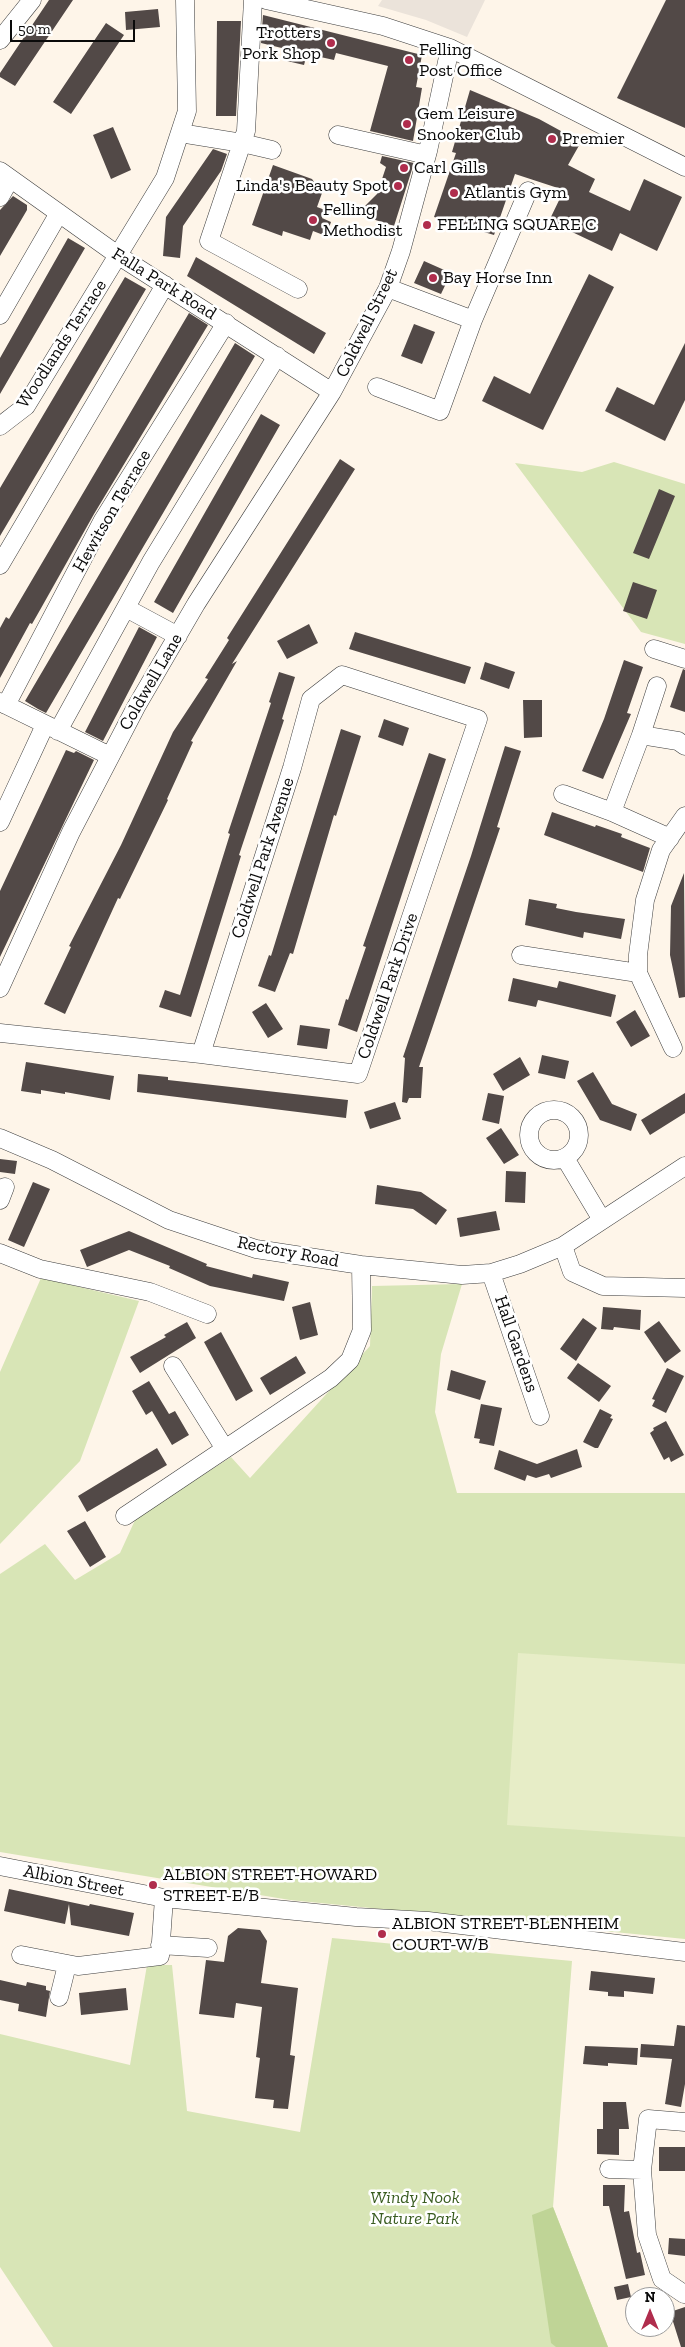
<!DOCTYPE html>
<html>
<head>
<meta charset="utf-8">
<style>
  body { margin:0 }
  #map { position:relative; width:685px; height:2347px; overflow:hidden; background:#fef5e9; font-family:"Zilla Slab",serif }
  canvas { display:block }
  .north { position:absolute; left:625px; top:2287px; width:50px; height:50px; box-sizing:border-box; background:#fff; border:1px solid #9d9d9d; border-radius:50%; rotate:0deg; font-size:14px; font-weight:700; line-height:20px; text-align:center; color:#0a0a0a }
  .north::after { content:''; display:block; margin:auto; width:18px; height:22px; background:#b02d4d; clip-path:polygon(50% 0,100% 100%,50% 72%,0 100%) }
  .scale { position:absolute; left:10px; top:20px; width:125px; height:22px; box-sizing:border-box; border:2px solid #0a0a0a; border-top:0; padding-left:6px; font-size:15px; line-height:18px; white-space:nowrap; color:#0a0a0a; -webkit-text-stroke:4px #fff; paint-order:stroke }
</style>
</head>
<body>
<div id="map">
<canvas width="685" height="2347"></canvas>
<div class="north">N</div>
<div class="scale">50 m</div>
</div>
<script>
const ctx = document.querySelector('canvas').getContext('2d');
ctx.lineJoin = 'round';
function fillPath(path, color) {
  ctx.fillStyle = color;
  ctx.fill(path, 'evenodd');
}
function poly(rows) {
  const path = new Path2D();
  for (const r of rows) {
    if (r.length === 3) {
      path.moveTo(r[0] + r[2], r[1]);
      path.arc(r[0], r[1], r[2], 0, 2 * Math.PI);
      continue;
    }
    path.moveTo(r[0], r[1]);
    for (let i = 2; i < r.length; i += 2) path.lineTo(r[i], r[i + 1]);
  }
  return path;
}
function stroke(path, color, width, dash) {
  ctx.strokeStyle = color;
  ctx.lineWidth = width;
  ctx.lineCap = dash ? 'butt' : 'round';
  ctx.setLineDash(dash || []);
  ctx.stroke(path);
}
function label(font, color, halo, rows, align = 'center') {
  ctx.font = font + ' "Zilla Slab",serif';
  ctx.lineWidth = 5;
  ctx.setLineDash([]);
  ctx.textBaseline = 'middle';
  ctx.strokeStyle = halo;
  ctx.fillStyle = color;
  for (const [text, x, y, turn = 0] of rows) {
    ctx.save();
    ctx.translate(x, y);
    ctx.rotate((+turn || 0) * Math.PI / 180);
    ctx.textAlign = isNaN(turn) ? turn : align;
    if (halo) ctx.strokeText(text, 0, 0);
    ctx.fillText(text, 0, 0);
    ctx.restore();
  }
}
fillPath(poly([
  [614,462,685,484,685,644,641,632,515,463,582,472],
  [41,1278,139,1301,80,1461,0,1544,0,1372],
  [462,1284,441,1354,435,1412,457,1493,685,1493,685,1939,290,1900,0,1852,0,1574,45,1544,75,1580,120,1553,136,1518,231,1457,250,1478,370,1346,372,1286],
  [332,1938,572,1961,553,2207,608,2347,53,2347,0,2267,0,2034,130,2065,147,1965,172,1965,187,2111,300,2132]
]), '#d8e5b6');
fillPath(poly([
  [553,2207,608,2347,556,2347,551,2343,532,2215]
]), '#bfd496');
fillPath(poly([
  [518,1653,685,1664,685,1837,507,1825]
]), '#e7edc7');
fillPath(poly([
  [382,0,485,0,467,37,426,20,378,6]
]), '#ebe3da');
fillPath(poly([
  [49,0,73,0,15,86,0,77,0,73],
  [666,0,685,0,685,128,617,98],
  [158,9,160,27,126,30,125,12],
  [263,15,422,55,416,87,422,88,413,141,370,131,388,66,336,53,334,60,307,54,304,65,287,61,290,50,261,43],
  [217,21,241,21,236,116,216,116],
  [106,23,124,35,71,114,53,102],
  [470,90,539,119,581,142,568,165,595,179,589,192,630,211,644,179,682,197,657,251,620,233,612,251,549,221,564,190,515,174,494,235,434,217,456,153,452,152],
  [113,127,131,170,111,179,93,135],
  [213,149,227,154,221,171,183,226,180,258,163,256,166,217],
  [382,156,414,163,394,226,357,214,377,194,386,167,380,163],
  [273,165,312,179,322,193,317,207,325,210,322,218,331,222,326,236,313,231,310,240,283,231,282,236,252,225],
  [13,196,27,205,27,210,0,256,0,210],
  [68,238,85,248,0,394,0,358],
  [196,257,326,333,314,354,187,276],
  [424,261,451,273,441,294,414,283],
  [589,274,614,287,543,430,482,401,494,376,530,394],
  [125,277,146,289,0,536,0,488],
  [189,313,208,325,94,514,40,610,32,624,30,623,0,678,0,628,6,617,9,619],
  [414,324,435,332,422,364,401,356],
  [235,343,255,356,46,713,38,709,25,701],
  [685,343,685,400,665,441,605,411,617,387,654,405],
  [261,414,280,425,173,613,154,602],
  [340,459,355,469,232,664,237,661,191,741,193,742,167,799,168,800,120,899,118,898,65,1014,44,1004,71,947,69,946,121,845,173,732,208,679,205,678,229,640,227,638],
  [659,489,675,496,649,559,633,553],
  [633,582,657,590,647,619,623,611],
  [309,624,318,643,287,659,277,641],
  [139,627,157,637,103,741,85,732],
  [355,632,471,667,465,684,349,649],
  [624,660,643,667,627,713,631,714,603,779,582,771,604,719],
  [485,662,515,672,509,689,480,679],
  [683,669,685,670,685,712,670,707],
  [279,672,295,677,282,719,284,720,239,855,241,856,191,1017,159,1007,165,990,180,995,230,834,228,833,271,703,269,702],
  [523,700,542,700,542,737,524,738],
  [384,719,409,728,403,746,378,737],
  [341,729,361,736,336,816,334,815,293,954,290,953,275,992,258,986,269,955,271,956],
  [505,746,521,751,497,827,500,828,419,1067,423,1067,421,1098,409,1098,407,1103,402,1102,405,1058,403,1057,471,856],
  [66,750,74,753,76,751,94,760,0,957,0,891],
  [429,753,446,759,357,1032,338,1025,346,999,348,1000,366,947,363,946],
  [552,812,595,827,596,825,622,834,621,837,650,848,643,872,544,835],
  [684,873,685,997,679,998,670,955,671,906],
  [529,899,557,904,556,908,576,912,625,919,621,939,584,932,583,938,525,925],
  [513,978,557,988,559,981,616,995,611,1017,538,1000,536,1007,508,1001],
  [266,1003,283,1029,268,1038,252,1012],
  [635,1010,650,1036,631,1047,616,1022],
  [300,1025,330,1029,327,1049,297,1045],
  [542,1055,569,1061,565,1079,538,1073],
  [520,1057,530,1075,503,1091,493,1074],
  [26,1062,114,1076,110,1100,65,1092,65,1094,41,1090,41,1094,21,1091],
  [593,1072,612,1104,637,1114,631,1131,600,1120,577,1081],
  [138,1074,168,1077,168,1080,348,1100,346,1118,137,1092],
  [488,1093,504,1096,499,1124,482,1120],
  [685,1093,685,1113,650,1135,641,1120],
  [395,1102,401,1119,370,1129,364,1112],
  [501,1128,519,1155,504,1164,486,1138],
  [0,1159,17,1161,15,1174,0,1172],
  [506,1171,526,1172,525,1203,505,1202],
  [33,1182,50,1189,24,1247,8,1240],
  [377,1185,421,1192,447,1210,436,1225,413,1209,375,1204],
  [496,1211,500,1230,460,1237,457,1218],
  [129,1231,207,1264,206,1266,252,1278,253,1274,289,1282,284,1301,210,1286,169,1268,170,1266,129,1250,87,1267,80,1250],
  [310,1302,318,1335,300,1340,292,1307],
  [603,1307,641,1310,640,1330,614,1327,613,1330,601,1329],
  [583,1318,597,1328,576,1361,560,1349],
  [659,1321,681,1351,665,1363,644,1332],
  [187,1322,196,1338,140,1373,130,1357,166,1337,164,1335],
  [221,1332,253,1391,236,1401,204,1342],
  [296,1356,306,1373,270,1395,260,1378],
  [578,1363,611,1386,599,1402,567,1378],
  [667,1368,684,1376,666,1413,652,1406,655,1400,652,1399],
  [451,1370,486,1381,480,1400,447,1390],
  [149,1381,169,1414,175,1411,189,1435,172,1445,152,1411,146,1415,132,1391],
  [481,1404,502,1408,494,1446,479,1443,480,1439,474,1438],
  [600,1409,612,1415,610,1418,613,1419,598,1448,595,1448,583,1442],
  [666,1421,684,1455,671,1462,669,1457,664,1460,650,1433,654,1430,653,1428],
  [157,1448,167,1465,87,1512,78,1496],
  [577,1449,582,1467,551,1478,549,1474,536,1478,527,1475,525,1481,494,1469,499,1450,537,1464],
  [85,1521,106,1557,90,1567,67,1531],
  [9,1889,89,1906,90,1904,134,1913,129,1936,71,1925,69,1904,65,1924,4,1911],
  [238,1928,260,1930,267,1941,261,1983,298,1988,290,2055,295,2056,288,2109,273,2108,274,2100,255,2098,260,2058,256,2057,262,2007,236,2003,234,2018,199,2014,206,1960,224,1962,228,1936],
  [591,1971,655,1978,653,1994,624,1991,624,1997,608,1996,608,1992,589,1990],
  [0,1980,26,1986,27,1982,46,1986,46,1990,50,1991,46,2017,18,2011,19,2004,0,2000],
  [126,1988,128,2010,81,2015,79,1993],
  [677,2025,685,2026,685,2084,681,2107,665,2104,672,2059,640,2057,641,2044,674,2046],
  [585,2046,638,2048,637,2065,608,2063,608,2066,583,2064],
  [603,2102,626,2102,629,2129,619,2129,619,2155,597,2154,597,2129,603,2129],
  [659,2147,685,2147,685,2171,659,2171],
  [603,2185,625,2185,624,2212,629,2211,637,2253,640,2252,645,2275,626,2279,609,2206,603,2206],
  [669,2238,685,2239,685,2256,668,2254],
  [628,2284,631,2297,617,2300,614,2287],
  [685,2307,685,2347,681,2347,670,2312]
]), '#524947');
const minor = poly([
  [253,0,246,131,209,241,298,289],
  [266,0,383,26,450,48,685,167],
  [0,40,32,0],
  [180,133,242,143,272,150],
  [338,135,427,155],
  [0,171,119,256,332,392],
  [0,197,10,179],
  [388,288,473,320],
  [0,315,59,213],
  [377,387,440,411,473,320,528,191],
  [0,426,26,406,165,178,187,111,185,0],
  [0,565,165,285],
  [126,608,178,636],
  [654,649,685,659],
  [0,702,110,756],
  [6,705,103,520,226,323],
  [58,731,151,562,277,356],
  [641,735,657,686],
  [563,794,612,812],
  [0,822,45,725],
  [670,838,612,812,641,735,678,741,685,746],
  [521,955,638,973],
  [0,988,71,832,136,707,196,604,332,392,388,288,401,251,428,151,450,48],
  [0,1033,201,1054,358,1074,478,719,342,675,311,699,292,768,201,1054],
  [673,1048,638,973,638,955,645,900,661,850,685,816],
  [554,1135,25],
  [0,1138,52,1160,169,1220,256,1249,361,1265,462,1275,491,1273,520,1264,563,1246,685,1166],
  [565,1158,602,1220],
  [0,1200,5,1187],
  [563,1246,572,1272,603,1286,685,1288],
  [0,1253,40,1269,150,1292,207,1314],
  [491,1273,540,1416],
  [173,1366,225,1449],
  [125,1516,331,1378,350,1360,362,1330,361,1265],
  [0,1866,164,1898,356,1917,428,1921,685,1952],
  [160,1945,208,1948],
  [21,1955,78,1966,160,1956,164,1898],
  [59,1997,67,1965],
  [609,2169,642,2170],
  [684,2294,662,2279,647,2235,642,2170,648,2119,685,2122]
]);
stroke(minor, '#3d3d3d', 19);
stroke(minor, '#fff', 18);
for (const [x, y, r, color] of [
  [331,43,5,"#b02d4d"],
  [409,60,5,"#b02d4d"],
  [407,124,5,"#b02d4d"],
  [552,139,5,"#b02d4d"],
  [404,168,5,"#b02d4d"],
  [398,186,5,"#b02d4d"],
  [454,193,5,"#b02d4d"],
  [313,220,5,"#b02d4d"],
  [427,225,5,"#b02d4d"],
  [433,278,5,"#b02d4d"],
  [153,1885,5,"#b02d4d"],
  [382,1934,5,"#b02d4d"]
]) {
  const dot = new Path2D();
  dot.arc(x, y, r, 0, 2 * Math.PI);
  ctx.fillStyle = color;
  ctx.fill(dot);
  stroke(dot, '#fff', 2);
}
label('18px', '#0a0a0a', '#fff', [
  ["Trotters",321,33,"right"],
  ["Pork Shop",321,54,"right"],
  ["Felling",419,50],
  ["Post Office",419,71],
  ["Gem Leisure",417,114],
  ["Snooker Club",417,135],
  ["Premier",562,139],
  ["Carl Gills",414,168],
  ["Linda's Beauty Spot",388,186,"right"],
  ["Atlantis Gym",464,193],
  ["Felling",323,210],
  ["Methodist",323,231],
  ["FELLING SQUARE C",437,225],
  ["Bay Horse Inn",443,278],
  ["ALBION STREET-HOWARD",163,1875],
  ["STREET-E/B",163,1896],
  ["ALBION STREET-BLENHEIM",392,1924],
  ["COURT-W/B",392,1945]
], 'left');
label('18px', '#0a0a0a', '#fff', [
  ["Falla Park Road",164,284,32],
  ["Coldwell Street",367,323,-64],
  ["Woodlands Terrace",62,344,-57],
  ["Hewitson Terrace",112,511,-60],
  ["Coldwell Lane",151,682,-60],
  ["Coldwell Park Avenue",263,858,-72],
  ["Coldwell Park Drive",388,986,-71],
  ["Rectory Road",288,1252,11],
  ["Hall Gardens",516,1344,71],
  ["Albion Street",74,1881,11]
]);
label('italic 18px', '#395c20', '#fff', [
  ["Windy Nook",415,2198],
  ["Nature Park",415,2219]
]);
</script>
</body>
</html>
